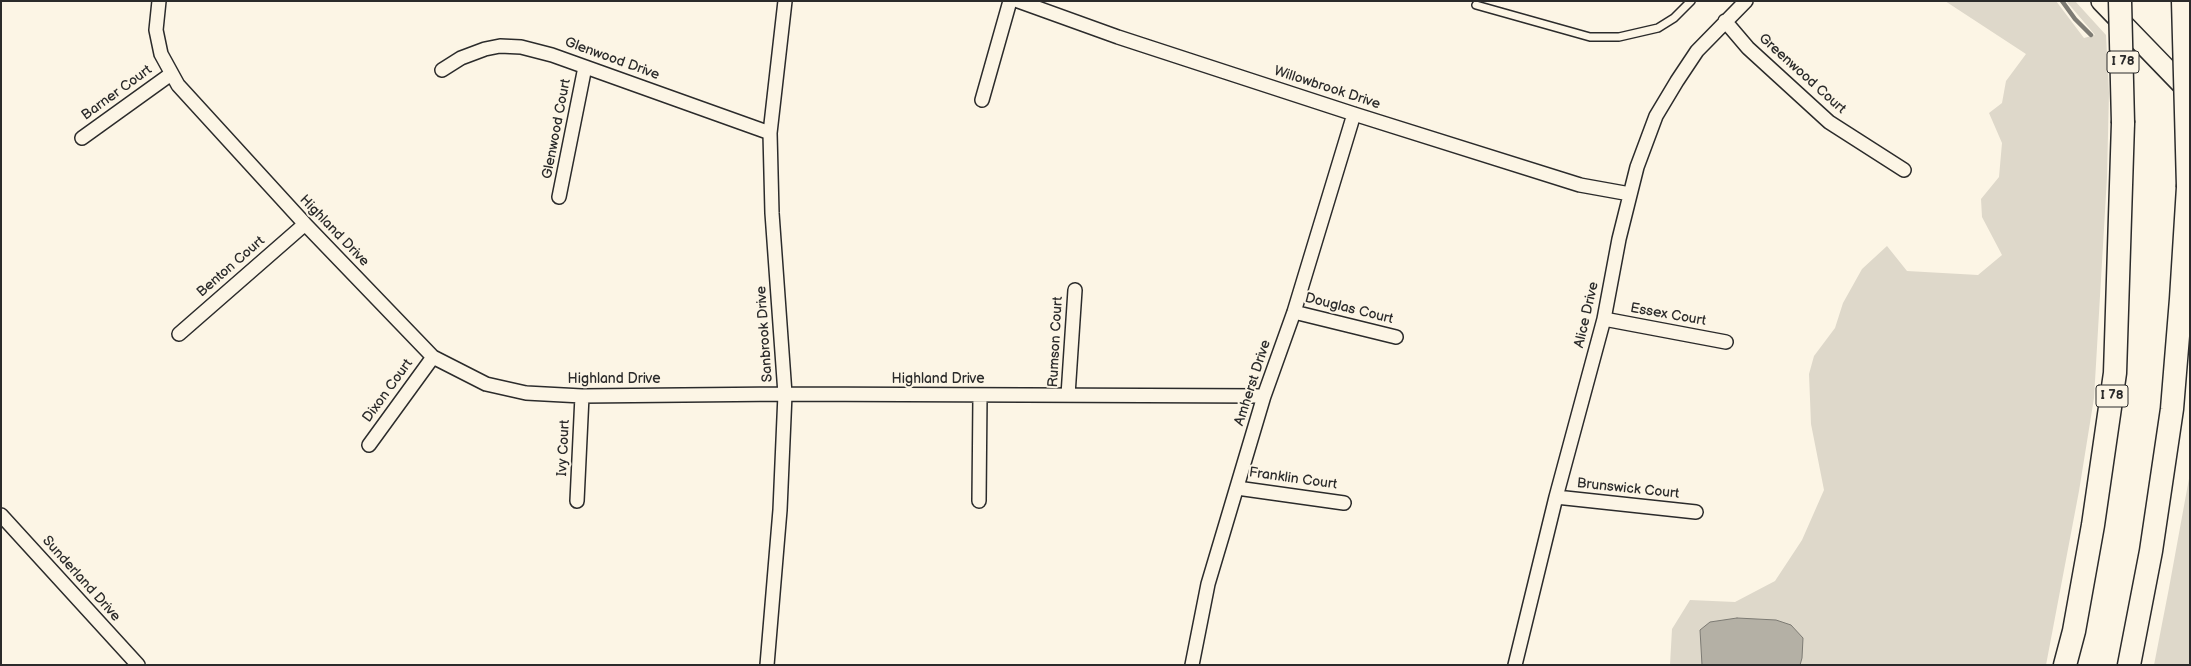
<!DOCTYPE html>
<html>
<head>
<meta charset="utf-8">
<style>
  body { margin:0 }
  #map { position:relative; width:2191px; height:666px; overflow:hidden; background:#fcf5e5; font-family:"Balsamiq Sans",sans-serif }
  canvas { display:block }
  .frame { position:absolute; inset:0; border:2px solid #2b2b2b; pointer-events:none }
</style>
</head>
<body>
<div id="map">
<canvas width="2191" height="666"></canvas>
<div class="frame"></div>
</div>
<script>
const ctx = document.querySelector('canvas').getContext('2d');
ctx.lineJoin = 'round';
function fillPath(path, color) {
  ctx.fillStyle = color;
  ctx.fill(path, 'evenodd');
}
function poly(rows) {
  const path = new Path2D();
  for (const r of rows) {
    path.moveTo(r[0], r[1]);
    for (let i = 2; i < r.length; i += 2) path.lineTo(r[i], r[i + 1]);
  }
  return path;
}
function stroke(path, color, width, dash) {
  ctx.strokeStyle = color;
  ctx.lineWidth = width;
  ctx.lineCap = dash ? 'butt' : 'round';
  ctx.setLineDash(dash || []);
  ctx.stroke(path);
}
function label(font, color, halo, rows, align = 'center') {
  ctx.font = font + ' "Balsamiq Sans",sans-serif';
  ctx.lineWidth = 4;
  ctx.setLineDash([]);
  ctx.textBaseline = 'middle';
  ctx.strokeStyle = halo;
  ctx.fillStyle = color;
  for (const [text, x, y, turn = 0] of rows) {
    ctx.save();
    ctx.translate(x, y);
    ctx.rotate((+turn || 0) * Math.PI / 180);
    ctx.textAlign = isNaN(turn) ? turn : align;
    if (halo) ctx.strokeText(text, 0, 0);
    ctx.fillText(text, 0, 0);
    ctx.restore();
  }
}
fillPath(poly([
  [1945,1,2056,1,2084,38,2095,35,2066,1,2075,1,2106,35,2109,93,2107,177,2094,398,2079,491,2046,665,1670,665,1672,629,1690,600,1735,602,1775,581,1802,540,1824,490,1811,424,1809,374,1814,356,1835,328,1843,303,1862,269,1887,246,1907,271,1978,275,2002,255,1982,217,1981,199,1999,177,2002,143,1989,113,2002,103,2006,81,2026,54],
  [2190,473,2190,665,2154,665,2169,588]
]), '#ded8ca');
const water = poly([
  [1737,618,1776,620,1791,625,1803,638,1802,658,1800,665,1702,665,1700,630,1710,622,1737,618]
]);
fillPath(water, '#b4b0a5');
stroke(water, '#7d7b74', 1);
stroke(poly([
  [2062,1,2075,19,2091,35]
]), '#7d7b74', 4.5);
const lane = poly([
  [1476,5,1590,37,1619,37,1658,28,1674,18,1691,1]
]);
const street = poly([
  [159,1,156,30,161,54,178,85,305,224,433,357,486,384,526,393,582,396,785,394,1264,396],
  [1018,1,1118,37,1354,114,1580,185,1630,194],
  [1725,21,1748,48,1829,122,1904,170],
  [442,70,461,58,485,49,500,46,521,47,552,55,770,133],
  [982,100,1010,1],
  [82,138,171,74],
  [559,197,585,67],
  [1294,312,1396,337],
  [1604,319,1726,342],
  [179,334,305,224],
  [1068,395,1075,290],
  [369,445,433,357],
  [1237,488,1344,503],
  [1556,497,1696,512],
  [577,501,582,396],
  [979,501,980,396],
  [1,515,138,665],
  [767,665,780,510,785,394,772,213,770,133,785,1],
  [1192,665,1208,584,1264,396,1294,312,1354,114],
  [1515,665,1556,497,1604,319,1619,239,1637,167,1656,116,1677,81,1697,51,1746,1]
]);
const secondary = poly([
  [2101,1,2190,93]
]);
const highway = poly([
  [2065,665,2074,631,2093,525,2115,373,2123,123],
  [2129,665,2151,551,2172,409,2181,299,2188,187]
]);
stroke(lane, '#2b2b2b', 10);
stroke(street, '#2b2b2b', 16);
stroke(secondary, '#2b2b2b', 22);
stroke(highway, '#2b2b2b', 25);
stroke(lane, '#fcf5e5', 7);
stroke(street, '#fcf5e5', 13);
stroke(secondary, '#fcf5e5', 19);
stroke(highway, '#fcf5e5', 22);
const highwayBridge = poly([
  [2120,1,2123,123],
  [2183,1,2188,187]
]);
stroke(highwayBridge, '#2b2b2b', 25, []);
stroke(highwayBridge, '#fcf5e5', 22);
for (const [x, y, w] of [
  [2123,62,32],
  [2112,396,32]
]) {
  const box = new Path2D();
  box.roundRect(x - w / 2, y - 11, w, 22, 3);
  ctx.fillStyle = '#fcf5e5';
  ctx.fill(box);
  stroke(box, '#2b2b2b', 1);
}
label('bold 13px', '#2b2b2b', null, [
  ["I 78",2123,62],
  ["I 78",2112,396]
]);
label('14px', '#2b2b2b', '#fcf5e5', [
  ["Glenwood Drive",612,59,20],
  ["Greenwood Court",1802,74,42],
  ["Willowbrook Drive",1327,88,18],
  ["Barner Court",117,93,-36],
  ["Glenwood Court",557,129,-79],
  ["Highland Drive",334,231,46],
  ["Benton Court",231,267,-41],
  ["Douglas Court",1349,309,14],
  ["Alice Drive",1587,315,-77],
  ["Essex Court",1668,315,10],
  ["Sanbrook Drive",765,334,-94],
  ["Rumson Court",1056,342,-87],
  ["Highland Drive",614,379],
  ["Highland Drive",938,379],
  ["Amherst Drive",1253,383,-72],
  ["Dixon Court",388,391,-54],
  ["Ivy Court",564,448,-87],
  ["Franklin Court",1293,479,8],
  ["Brunswick Court",1628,489,6],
  ["Sunderland Drive",81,579,48]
]);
</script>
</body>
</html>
